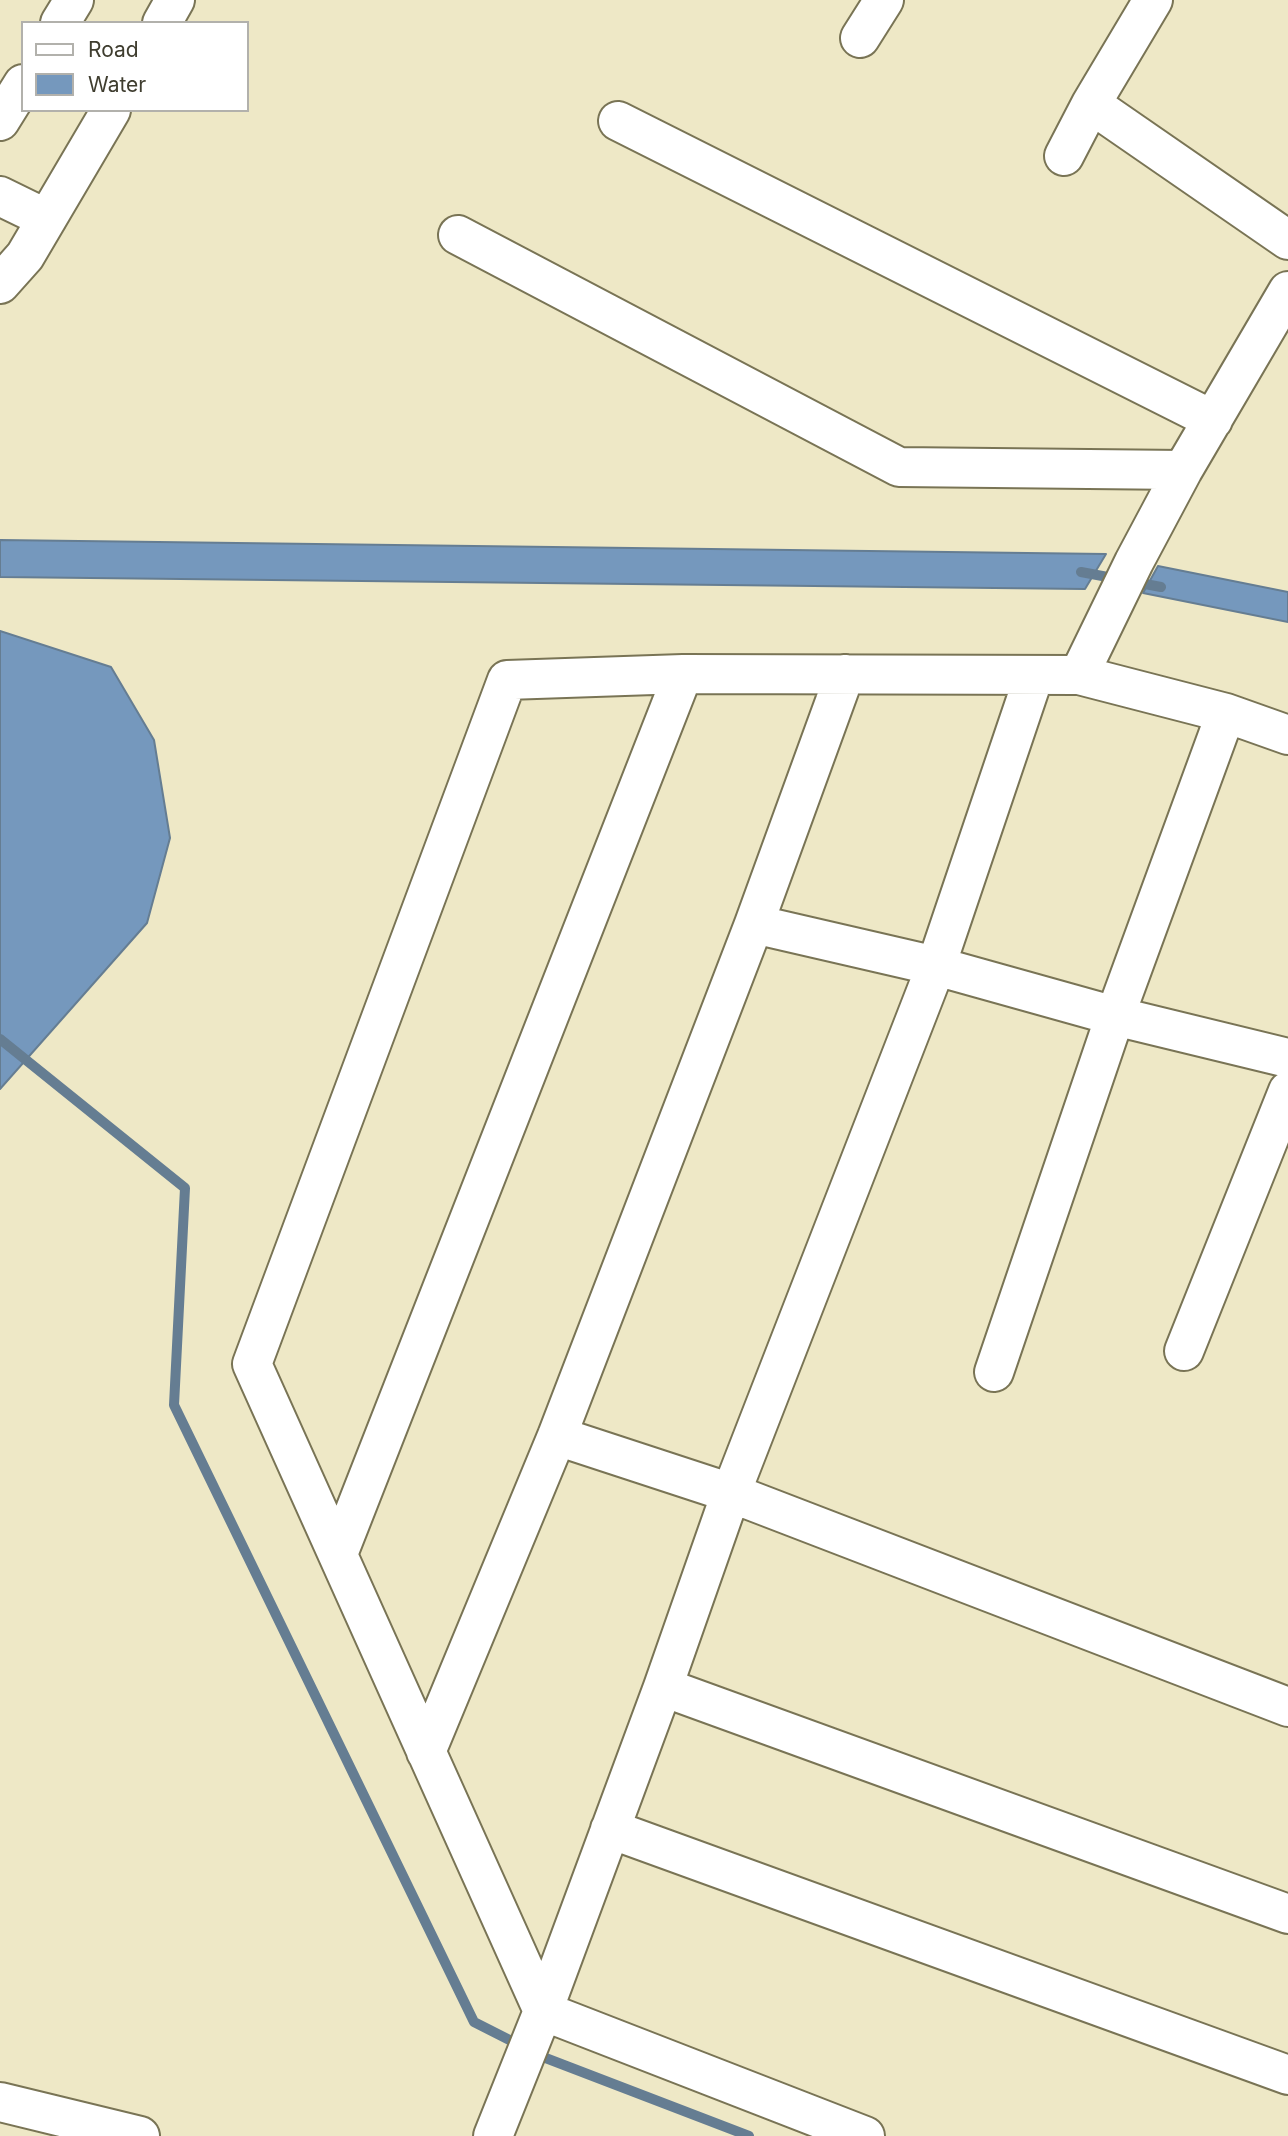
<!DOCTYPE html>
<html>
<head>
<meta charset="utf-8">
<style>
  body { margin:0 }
  #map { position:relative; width:1288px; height:2136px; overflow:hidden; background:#eee8c6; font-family:Inter,sans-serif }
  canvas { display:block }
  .legend { position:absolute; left:21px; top:21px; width:228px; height:91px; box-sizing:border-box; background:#fff; border:2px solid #b2b1ac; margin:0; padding:9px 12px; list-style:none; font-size:21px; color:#3f3d2f }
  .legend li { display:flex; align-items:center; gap:14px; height:35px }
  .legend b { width:35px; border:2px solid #b2b1ac }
</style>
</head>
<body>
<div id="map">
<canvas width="1288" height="2136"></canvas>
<ul class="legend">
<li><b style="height:9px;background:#fff"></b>Road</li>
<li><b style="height:19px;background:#7598bd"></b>Water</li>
</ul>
</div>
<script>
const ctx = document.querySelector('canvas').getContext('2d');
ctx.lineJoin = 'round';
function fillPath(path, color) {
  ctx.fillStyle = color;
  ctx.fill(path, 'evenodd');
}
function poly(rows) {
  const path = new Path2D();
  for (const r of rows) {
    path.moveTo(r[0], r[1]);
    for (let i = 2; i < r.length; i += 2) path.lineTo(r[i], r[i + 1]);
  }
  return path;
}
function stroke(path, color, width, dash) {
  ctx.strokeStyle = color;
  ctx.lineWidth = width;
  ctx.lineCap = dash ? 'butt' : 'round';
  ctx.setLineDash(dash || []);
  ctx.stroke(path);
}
const water = poly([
  [0,540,1106,554,1085,589,0,577,0,540],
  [1158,566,1288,592,1288,622,1143,593,1158,566],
  [0,631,111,667,154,740,170,838,147,923,0,1089,0,631]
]);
fillPath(water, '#7598bd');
stroke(water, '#657d92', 2);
stroke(poly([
  [1081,572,1161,587],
  [0,1039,185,1188,174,1405,474,2022,543,2057,749,2136]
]), '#657d92', 10);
const minor = poly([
  [60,23,74,0],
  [162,23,175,0],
  [860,38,884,0],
  [1091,104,1288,240],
  [0,121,23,84],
  [618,121,1213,420],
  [1064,156,1091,104,1153,0],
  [0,196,47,219],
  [458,235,899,467,1183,470],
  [0,284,25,256,111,110],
  [1079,675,1134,562,1183,470,1288,291],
  [754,924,936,966,1115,1016,1288,1058],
  [1184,1351,1288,1091],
  [994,1372,1115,1016,1226,713],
  [557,1436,731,1493,1288,1707],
  [338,1554,683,674],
  [663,1687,1288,1914],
  [426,1752,557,1436,754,924,845,674],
  [610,1829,1288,2075],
  [0,2102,140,2136],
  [493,2136,543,2011,663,1687,731,1493,936,966,1034,676],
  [865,2136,543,2011,252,1364,507,680,683,674,1079,675,1226,713,1288,735]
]);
stroke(minor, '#797455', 42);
stroke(minor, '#fff', 38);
</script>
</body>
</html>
